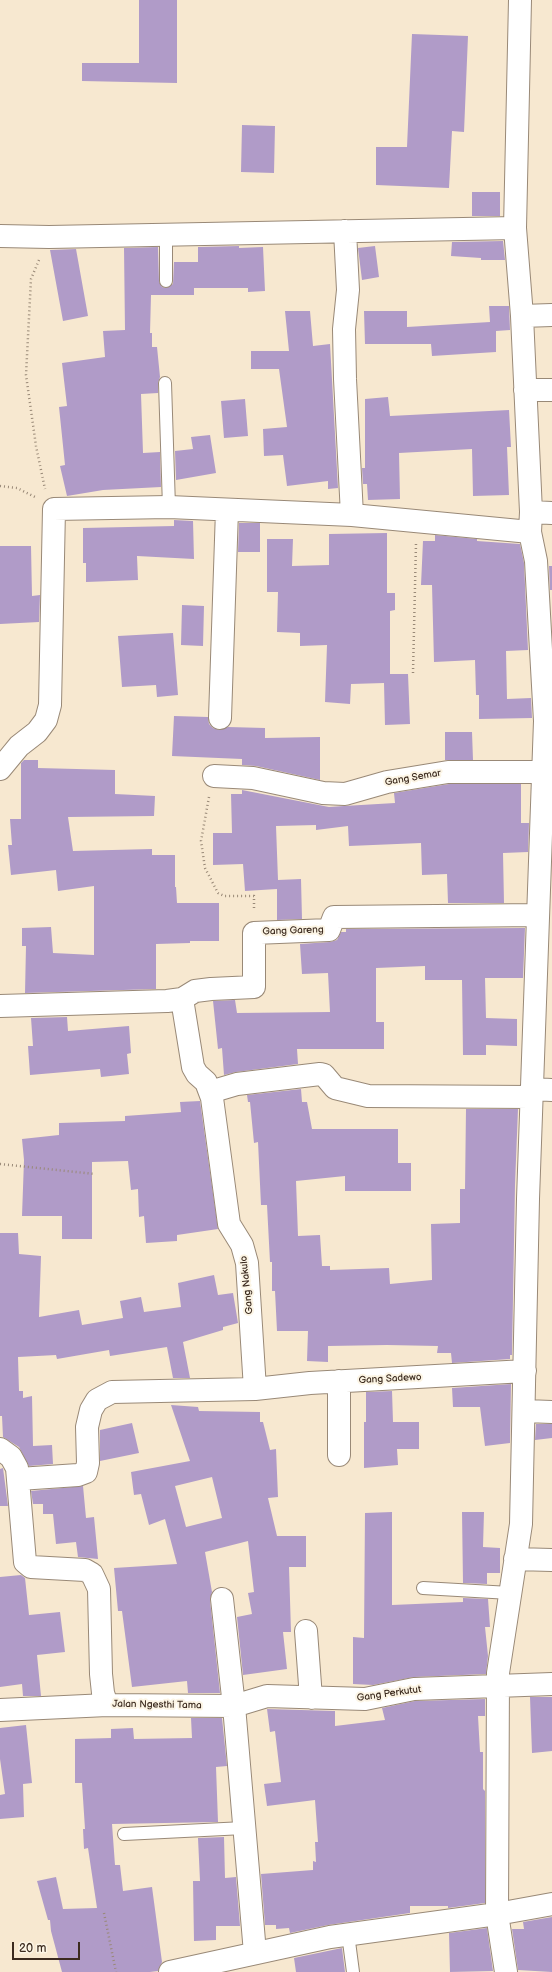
<!DOCTYPE html>
<html>
<head>
<meta charset="utf-8">
<style>
  body { margin:0 }
  #map { position:relative; width:552px; height:1972px; overflow:hidden; background:#f7e8d0; font-family:"Balsamiq Sans",sans-serif }
  canvas { display:block }
  .scale { position:absolute; left:12px; top:1942px; width:68px; height:18px; box-sizing:border-box; border:2px solid #3b2a1e; border-top:0; padding-left:5px; font-size:12px; line-height:14px; white-space:nowrap; color:#3b2a1e; -webkit-text-stroke:3px #fcf5e5; paint-order:stroke }
</style>
</head>
<body>
<div id="map">
<canvas width="552" height="1972"></canvas>
<div class="scale">20 m</div>
</div>
<script>
const ctx = document.querySelector('canvas').getContext('2d');
ctx.lineJoin = 'round';
function fillPath(path, color) {
  ctx.fillStyle = color;
  ctx.fill(path, 'evenodd');
}
function poly(rows) {
  const path = new Path2D();
  for (const r of rows) {
    path.moveTo(r[0], r[1]);
    for (let i = 2; i < r.length; i += 2) path.lineTo(r[i], r[i + 1]);
  }
  return path;
}
function stroke(path, color, width, dash) {
  ctx.strokeStyle = color;
  ctx.lineWidth = width;
  ctx.lineCap = dash ? 'butt' : 'round';
  ctx.setLineDash(dash || []);
  ctx.stroke(path);
}
function label(font, color, halo, rows, align = 'center') {
  ctx.font = font + ' "Balsamiq Sans",sans-serif';
  ctx.lineWidth = 4;
  ctx.setLineDash([]);
  ctx.textBaseline = 'middle';
  ctx.strokeStyle = halo;
  ctx.fillStyle = color;
  for (const [text, x, y, turn = 0] of rows) {
    ctx.save();
    ctx.translate(x, y);
    ctx.rotate((+turn || 0) * Math.PI / 180);
    ctx.textAlign = isNaN(turn) ? turn : align;
    if (halo) ctx.strokeText(text, 0, 0);
    ctx.fillText(text, 0, 0);
    ctx.restore();
  }
}
fillPath(poly([
  [139,0,177,0,177,83,82,81,82,63,139,63],
  [412,34,468,36,464,132,452,131,449,188,376,185,376,147,407,147],
  [242,125,275,126,274,173,241,172],
  [472,192,500,192,500,216,472,216],
  [503,241,505,260,481,260,481,258,451,256,452,242],
  [239,246,239,248,263,247,265,291,248,292,248,288,194,288,194,295,151,295,150,333,152,333,152,347,157,347,160,377,158,383,158,393,141,394,143,453,160,452,161,487,103,490,67,496,60,466,65,465,59,407,67,406,62,363,105,357,103,331,125,330,124,248,158,247,159,281,162,287,166,288,173,284,174,262,198,262,198,247],
  [375,246,379,277,362,280,358,248],
  [76,249,88,316,63,321,50,250],
  [489,306,509,306,510,330,496,331,496,352,432,356,431,344,365,344,364,311,407,311,407,327,490,322],
  [285,311,310,311,313,346,330,344,338,488,328,489,328,481,287,486,283,455,264,456,263,429,287,427,279,369,251,369,251,351,289,351],
  [388,397,390,416,509,410,511,447,507,447,509,495,473,496,472,449,399,453,400,499,368,500,367,484,363,484,362,468,365,468,365,399],
  [245,399,248,436,224,438,221,401],
  [210,435,216,473,176,480,175,451,193,449,191,437],
  [174,520,193,521,194,559,137,556,138,580,86,582,86,563,83,563,83,528,174,526],
  [239,523,260,523,260,552,238,552],
  [387,533,387,593,395,593,395,610,390,611,390,674,408,674,410,724,385,725,384,683,351,684,350,704,325,702,327,645,300,646,300,633,277,632,278,592,267,592,267,539,293,539,292,566,329,565,329,534],
  [435,535,477,539,477,541,520,544,524,563,528,650,506,651,507,699,531,698,532,718,479,719,479,695,476,695,475,660,434,662,432,585,421,585,423,541,435,541],
  [0,546,31,546,32,596,40,595,39,622,0,624],
  [549,566,552,566,552,590,550,590],
  [182,605,204,606,203,646,181,645],
  [173,633,178,695,157,697,156,685,122,687,118,636],
  [174,716,208,717,209,724,213,728,219,730,228,727,265,728,265,738,320,737,320,780,256,766,242,765,242,759,172,756],
  [445,732,472,732,473,760,445,760],
  [24,760,38,760,38,768,115,770,115,794,155,796,154,816,68,817,73,851,152,849,152,855,175,855,175,887,176,887,177,903,219,903,219,941,190,941,190,943,156,944,156,989,25,993,26,946,22,946,22,928,51,927,53,953,94,955,94,886,58,891,56,870,11,875,8,845,12,845,10,819,21,819,21,763],
  [449,784,521,784,521,823,529,823,528,852,503,853,504,903,448,903,447,874,422,875,421,843,349,846,348,826,316,830,316,825,276,826,278,880,301,879,302,919,277,920,277,889,245,891,243,864,213,865,213,833,232,833,231,794,242,794,242,790,329,807,344,806,395,803,394,793],
  [525,928,523,978,485,978,486,1018,517,1019,517,1046,486,1045,486,1055,463,1055,462,980,425,980,425,966,376,968,376,1022,384,1022,384,1049,297,1049,298,1064,236,1072,224,1075,222,1048,218,1049,213,1001,235,1000,237,1013,330,1012,328,973,302,974,300,944,330,942,337,940,341,932,346,932,346,929],
  [67,1017,68,1031,129,1026,131,1053,127,1054,129,1074,101,1077,100,1069,30,1075,28,1046,33,1046,31,1018],
  [301,1089,302,1102,307,1102,312,1129,398,1129,398,1163,411,1163,411,1191,345,1191,345,1176,296,1181,298,1236,320,1235,322,1266,330,1266,330,1270,389,1268,390,1284,432,1280,431,1224,460,1223,460,1189,465,1189,466,1109,518,1109,515,1185,512,1355,510,1355,510,1359,452,1363,451,1353,437,1353,438,1346,387,1345,328,1346,328,1362,307,1361,308,1331,277,1331,275,1291,272,1291,272,1262,270,1262,267,1205,261,1205,258,1142,254,1143,250,1102,248,1102,247,1095],
  [200,1101,218,1229,177,1235,177,1241,146,1243,144,1216,139,1217,138,1189,131,1190,128,1161,92,1162,92,1239,62,1239,62,1216,22,1216,24,1160,22,1139,59,1135,59,1123,125,1121,125,1116,181,1112,180,1102],
  [0,1233,18,1233,19,1254,41,1256,39,1317,79,1310,82,1325,123,1318,120,1301,141,1297,144,1312,181,1307,178,1283,214,1275,218,1295,233,1293,238,1323,223,1327,223,1330,183,1342,190,1378,173,1378,167,1347,110,1356,109,1350,57,1359,56,1355,18,1357,19,1391,23,1391,23,1398,32,1396,33,1446,52,1445,53,1464,29,1466,19,1447,3,1437,2,1416,0,1416],
  [511,1384,510,1443,485,1446,480,1407,453,1407,452,1388],
  [392,1391,393,1422,419,1422,419,1449,397,1449,398,1465,364,1468,364,1422,366,1422,366,1392],
  [171,1405,198,1407,199,1411,260,1412,260,1422,263,1422,270,1450,276,1449,278,1497,268,1498,277,1536,306,1536,306,1567,289,1567,291,1632,283,1632,287,1669,243,1675,237,1617,252,1614,248,1593,254,1592,248,1541,205,1552,212,1592,210,1600,220,1693,188,1693,187,1681,132,1687,122,1611,118,1611,114,1568,177,1564,165,1519,149,1525,141,1494,134,1495,131,1472,190,1461],
  [212,1477,222,1518,186,1527,175,1486],
  [132,1423,139,1453,100,1461,100,1430],
  [536,1424,552,1424,552,1438,535,1440],
  [3,1468,8,1506,0,1506,0,1469],
  [83,1486,86,1518,94,1517,98,1559,78,1557,76,1542,56,1544,53,1514,43,1514,43,1504,33,1504,31,1491],
  [392,1512,392,1605,463,1602,463,1598,488,1599,490,1627,485,1627,488,1656,486,1674,414,1677,373,1685,353,1684,353,1637,364,1638,365,1513],
  [462,1512,484,1512,483,1547,500,1548,500,1573,487,1573,487,1584,463,1583],
  [21,1575,25,1578,29,1615,60,1612,65,1652,37,1655,41,1696,23,1696,22,1684,0,1687,0,1577],
  [530,1697,552,1697,552,1751,532,1753],
  [485,1699,485,1716,478,1716,480,1752,483,1752,483,1789,485,1791,485,1903,448,1908,448,1906,410,1906,410,1913,328,1925,290,1933,289,1928,276,1929,276,1925,265,1925,261,1874,313,1870,313,1861,316,1862,315,1842,318,1842,315,1800,267,1806,264,1784,281,1782,275,1731,270,1732,267,1709,335,1711,335,1726,385,1720,382,1708,415,1701],
  [191,1718,222,1718,227,1766,216,1767,218,1822,112,1824,115,1865,120,1865,123,1891,152,1887,162,1962,158,1971,150,1972,62,1972,51,1931,50,1920,48,1920,37,1881,56,1877,63,1909,97,1908,88,1848,84,1849,83,1829,85,1829,82,1783,75,1783,75,1739,111,1738,111,1729,133,1728,134,1739,192,1738],
  [26,1725,32,1783,23,1784,24,1817,0,1819,0,1795,5,1794,0,1759,0,1728],
  [224,1837,225,1878,236,1877,240,1926,216,1926,216,1940,194,1941,193,1881,200,1881,198,1838],
  [552,1917,552,1972,518,1970,512,1929,524,1929,523,1922],
  [487,1928,493,1971,450,1972,449,1933],
  [342,1948,345,1972,296,1972,294,1958]
]), '#b09bc8');
const service = poly([
  [166,235,166,281],
  [165,383,169,507],
  [423,1588,510,1593],
  [124,1834,244,1828],
  [348,1934,353,1972]
]);
const minor = poly([
  [345,231,348,290,344,329,345,379,352,515],
  [0,236,49,237,515,228],
  [522,316,552,315],
  [525,390,552,390],
  [531,512,552,513],
  [220,718,227,510],
  [0,769,19,746,37,732,46,720,50,705,54,509,169,507,352,515,530,532],
  [214,776,253,778,323,793,345,794,387,782,448,772,543,772],
  [182,999,193,1067,197,1074,206,1082,212,1098,229,1224,242,1245,247,1263,255,1389],
  [0,1006,167,1001,182,999,195,991,211,989,254,987,254,933,329,930,334,917,538,915],
  [532,1089,552,1090],
  [210,1092,237,1084,320,1074,324,1075,335,1088,368,1096,531,1097],
  [525,1411,552,1412],
  [0,1449,11,1457,17,1468,25,1562,31,1567,85,1570,92,1574,99,1589,101,1674,103,1693,107,1705,234,1706,255,1953],
  [339,1455,339,1381],
  [19,1479,78,1475,86,1472,88,1463,87,1427,91,1410,97,1400,112,1392,255,1389,310,1383,525,1371],
  [515,1559,552,1560],
  [222,1599,234,1706,267,1696,365,1699,414,1689,552,1684],
  [306,1631,311,1698],
  [0,1710,107,1705],
  [170,1972,330,1937,497,1914,552,1904],
  [506,1972,497,1914,498,1673,521,1524,528,1199,545,721,536,561,530,532,531,512,522,316,515,228,520,0]
]);
stroke(service, '#998977', 14);
stroke(minor, '#998977', 24);
stroke(poly([
  [39,260,31,279,26,375,36,446,45,489],
  [0,486,17,488,35,497],
  [413,673,416,543],
  [209,797,201,841,205,868,218,893,224,896,254,896,254,910],
  [0,1164,95,1174],
  [104,1913,116,1972]
]), '#998977', 2.5, [1, 3]);
stroke(service, '#fff', 12);
stroke(minor, '#fff', 22);
label('10px', '#3b2a1e', '#fcf5e5', [
  ["Gang Semar",413,778,-10],
  ["Gang Gareng",293,931,-2],
  ["Gang Nakulo",247,1285,-96],
  ["Gang Sadewo",390,1379,-3],
  ["Gang Perkutut",389,1694,-8],
  ["Jalan Ngesthi Tama",157,1705,1]
]);
</script>
</body>
</html>
